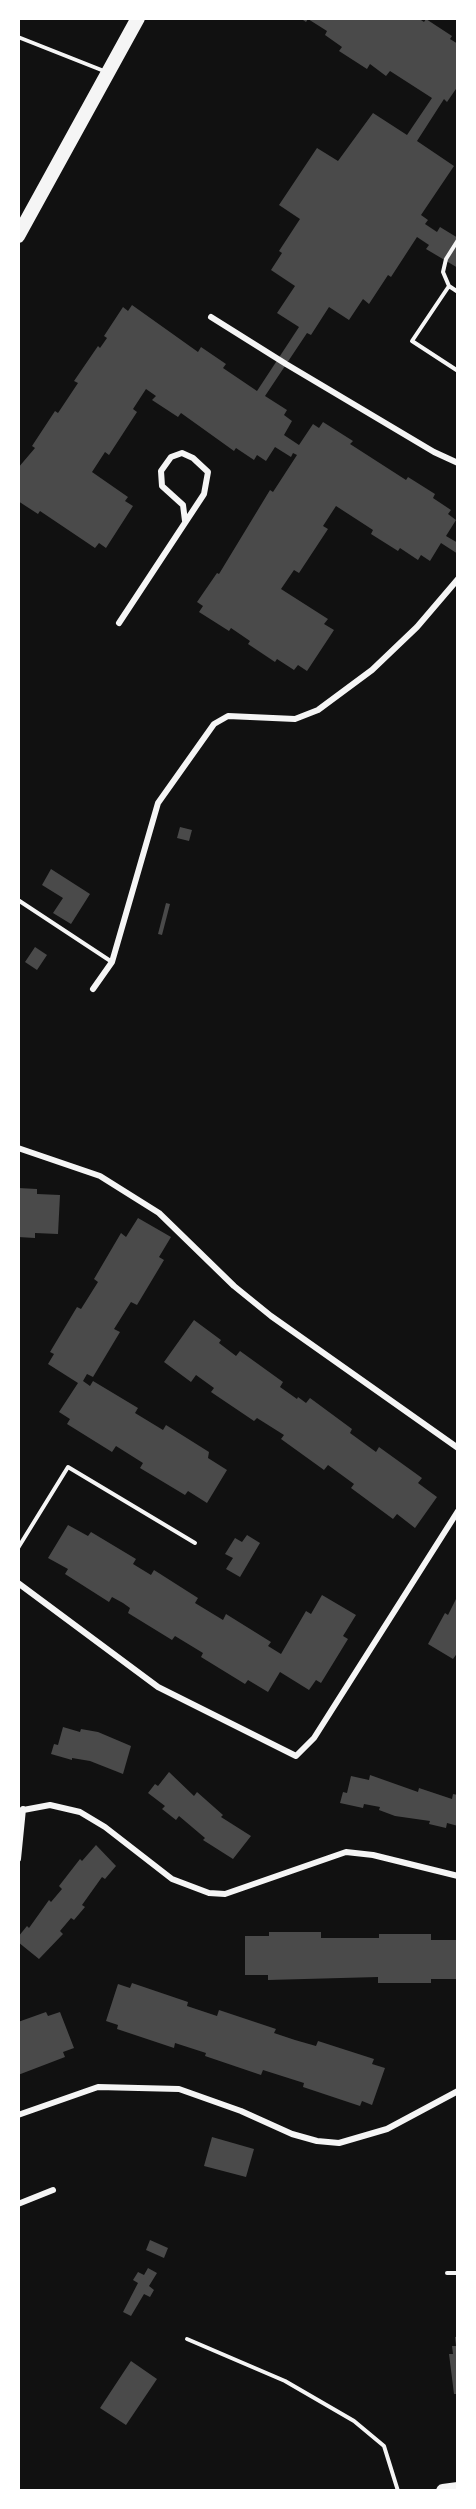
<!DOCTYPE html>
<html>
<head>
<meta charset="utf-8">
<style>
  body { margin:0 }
  #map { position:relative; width:476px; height:2509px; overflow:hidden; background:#111; font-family:Overpass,sans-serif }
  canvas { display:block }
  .frame { position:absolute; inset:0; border:20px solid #fff; pointer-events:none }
</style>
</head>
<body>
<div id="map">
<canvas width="476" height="2509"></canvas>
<div class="frame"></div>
</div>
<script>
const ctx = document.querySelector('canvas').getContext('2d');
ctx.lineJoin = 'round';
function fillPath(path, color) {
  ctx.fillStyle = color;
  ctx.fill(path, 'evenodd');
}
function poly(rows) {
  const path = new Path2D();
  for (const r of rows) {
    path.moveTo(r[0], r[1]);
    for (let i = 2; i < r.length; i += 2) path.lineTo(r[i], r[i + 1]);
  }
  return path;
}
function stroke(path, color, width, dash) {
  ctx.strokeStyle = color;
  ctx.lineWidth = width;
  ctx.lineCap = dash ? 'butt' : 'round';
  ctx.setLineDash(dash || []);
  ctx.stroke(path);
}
fillPath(poly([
  [300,18,418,18,424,22,426,19,452,36,450,39,458,44,458,86,447,102,444,99,417,141,454,166,421,215,428,220,425,224,437,232,440,227,458,238,458,268,426,249,429,245,417,237,391,277,388,275,369,304,363,299,349,320,329,307,311,335,307,333,265,396,287,410,284,415,292,421,284,435,299,445,313,424,319,428,323,422,353,441,350,444,406,480,408,477,435,494,433,498,451,510,448,514,456,520,446,536,458,543,458,554,441,543,430,561,421,555,418,560,400,548,398,551,371,534,373,530,336,506,323,526,328,529,299,573,294,570,281,589,328,619,324,624,334,630,307,671,298,665,294,670,277,659,275,662,248,644,250,641,231,628,229,631,199,612,203,606,197,602,217,573,219,574,270,490,273,492,297,455,293,453,291,457,275,447,266,461,257,455,254,460,236,448,234,451,181,413,178,417,152,400,156,396,146,389,133,409,137,412,109,455,105,452,92,472,128,497,125,501,133,506,106,548,99,543,95,548,40,511,38,514,18,501,18,468,35,448,32,446,55,411,58,413,78,383,74,381,98,346,100,348,107,338,104,336,123,307,128,311,132,305,198,352,201,347,226,364,223,368,257,391,299,327,277,313,295,286,271,270,282,253,279,251,300,219,279,205,317,148,338,161,373,113,407,135,432,98,390,71,386,76,370,64,367,69,339,51,342,47,325,35,327,31,308,19,306,22],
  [180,827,192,830,189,841,177,838],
  [51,869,90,894,71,924,53,913,63,898,42,885],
  [166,903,170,904,162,935,158,934],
  [35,947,47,955,37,970,25,962],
  [18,1188,37,1189,37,1194,60,1195,58,1234,35,1233,35,1238,18,1237],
  [138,1218,171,1237,159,1257,164,1260,137,1305,131,1302,114,1329,120,1332,93,1377,87,1374,83,1381,90,1386,93,1381,138,1408,135,1413,163,1430,166,1425,209,1452,208,1458,227,1470,207,1503,188,1491,185,1495,140,1468,143,1463,116,1446,112,1452,67,1424,70,1419,59,1412,78,1383,48,1364,54,1354,50,1352,77,1307,81,1309,98,1282,94,1279,121,1233,126,1237],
  [194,1320,221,1340,219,1343,236,1356,240,1351,283,1382,280,1387,297,1399,298,1397,306,1403,310,1398,352,1429,350,1433,376,1452,379,1447,422,1478,418,1483,437,1497,415,1528,397,1514,393,1519,351,1488,354,1484,328,1465,324,1470,281,1439,284,1435,257,1418,254,1421,211,1392,214,1388,196,1375,191,1382,164,1362],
  [68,1525,88,1536,91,1532,136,1559,133,1564,151,1575,154,1570,198,1598,195,1603,223,1620,226,1614,271,1642,268,1646,281,1654,306,1611,311,1614,322,1595,356,1615,343,1636,348,1639,321,1683,316,1680,309,1690,280,1672,268,1692,248,1680,245,1684,201,1657,203,1653,175,1636,172,1640,128,1613,130,1608,123,1603,112,1597,109,1602,65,1574,68,1569,48,1558],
  [247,1535,260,1543,240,1577,226,1569,233,1558,225,1554,235,1538,242,1542],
  [458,1595,458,1652,453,1659,428,1644,445,1613,448,1615],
  [63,1727,80,1732,81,1729,98,1732,131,1746,123,1774,90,1761,72,1758,72,1760,51,1754,54,1744,58,1745],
  [169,1772,194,1796,197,1792,223,1815,221,1817,251,1836,233,1859,203,1840,205,1838,179,1816,176,1820,162,1809,165,1806,148,1793,155,1784,158,1786],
  [370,1775,418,1792,419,1788,452,1799,453,1794,458,1795,458,1826,447,1823,446,1828,429,1824,430,1821,395,1816,379,1810,380,1807,364,1804,363,1808,340,1803,343,1792,347,1793,351,1776,369,1780],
  [96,1845,116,1866,105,1879,102,1877,82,1905,85,1907,74,1920,71,1918,60,1931,63,1934,39,1959,18,1942,18,1937,27,1926,29,1928,49,1900,51,1902,62,1889,59,1886,80,1859,82,1861],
  [269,1932,321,1932,321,1938,379,1938,379,1934,431,1934,431,1940,458,1940,458,1979,431,1979,431,1983,378,1983,378,1977,268,1980,268,1975,245,1975,245,1936,269,1936],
  [132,1983,188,2002,187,2006,217,2016,219,2010,276,2029,274,2033,295,2040,316,2046,318,2041,374,2059,372,2064,385,2068,372,2105,362,2101,360,2106,303,2087,304,2083,263,2070,261,2075,205,2056,206,2053,175,2043,174,2048,117,2029,118,2025,106,2021,118,1984,130,1988],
  [46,2012,48,2016,60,2012,74,2048,63,2052,65,2057,18,2075,18,2022],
  [212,2137,254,2149,246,2177,204,2166],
  [150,2240,168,2248,164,2258,146,2250],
  [148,2268,157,2273,149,2286,154,2290,150,2297,144,2294,131,2316,123,2312,138,2283,133,2280,138,2272,144,2275],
  [455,2337,458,2337,458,2394,454,2394,449,2354,453,2354,452,2346,456,2346],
  [131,2361,157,2379,126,2425,100,2408]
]), '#4a4a4a');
stroke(poly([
  [18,37,104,71],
  [458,240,446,259,443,272,449,286,458,292],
  [449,286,412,341,458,371],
  [18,900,112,962],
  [18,1548,68,1467,195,1543],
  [447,2273,458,2273],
  [187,2339,285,2381,354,2421,384,2446,398,2491]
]), '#f5f5f5', 4);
stroke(poly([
  [211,317,286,364,434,452,458,463],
  [119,623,204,494,208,472,193,458,182,453,171,457,161,471,162,486,183,505,185,521],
  [93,989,112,962,158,803,214,724,228,716,295,719,318,710,372,670,417,627,458,579],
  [18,1148,100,1176,159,1213,234,1286,271,1316,458,1448],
  [18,1583,158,1687,296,1756,314,1738,458,1511],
  [18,1811,50,1805,80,1812,105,1827,172,1879,209,1893,225,1894,346,1852,373,1855,458,1876],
  [18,1859,23,1809],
  [18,2115,98,2087,179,2089,241,2111,292,2134,317,2141,339,2143,387,2129,458,2091],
  [18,2204,53,2190]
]), '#f5f5f5', 6);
stroke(poly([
  [18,236,138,18],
  [443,2491,458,2489]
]), '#f5f5f5', 14);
</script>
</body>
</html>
